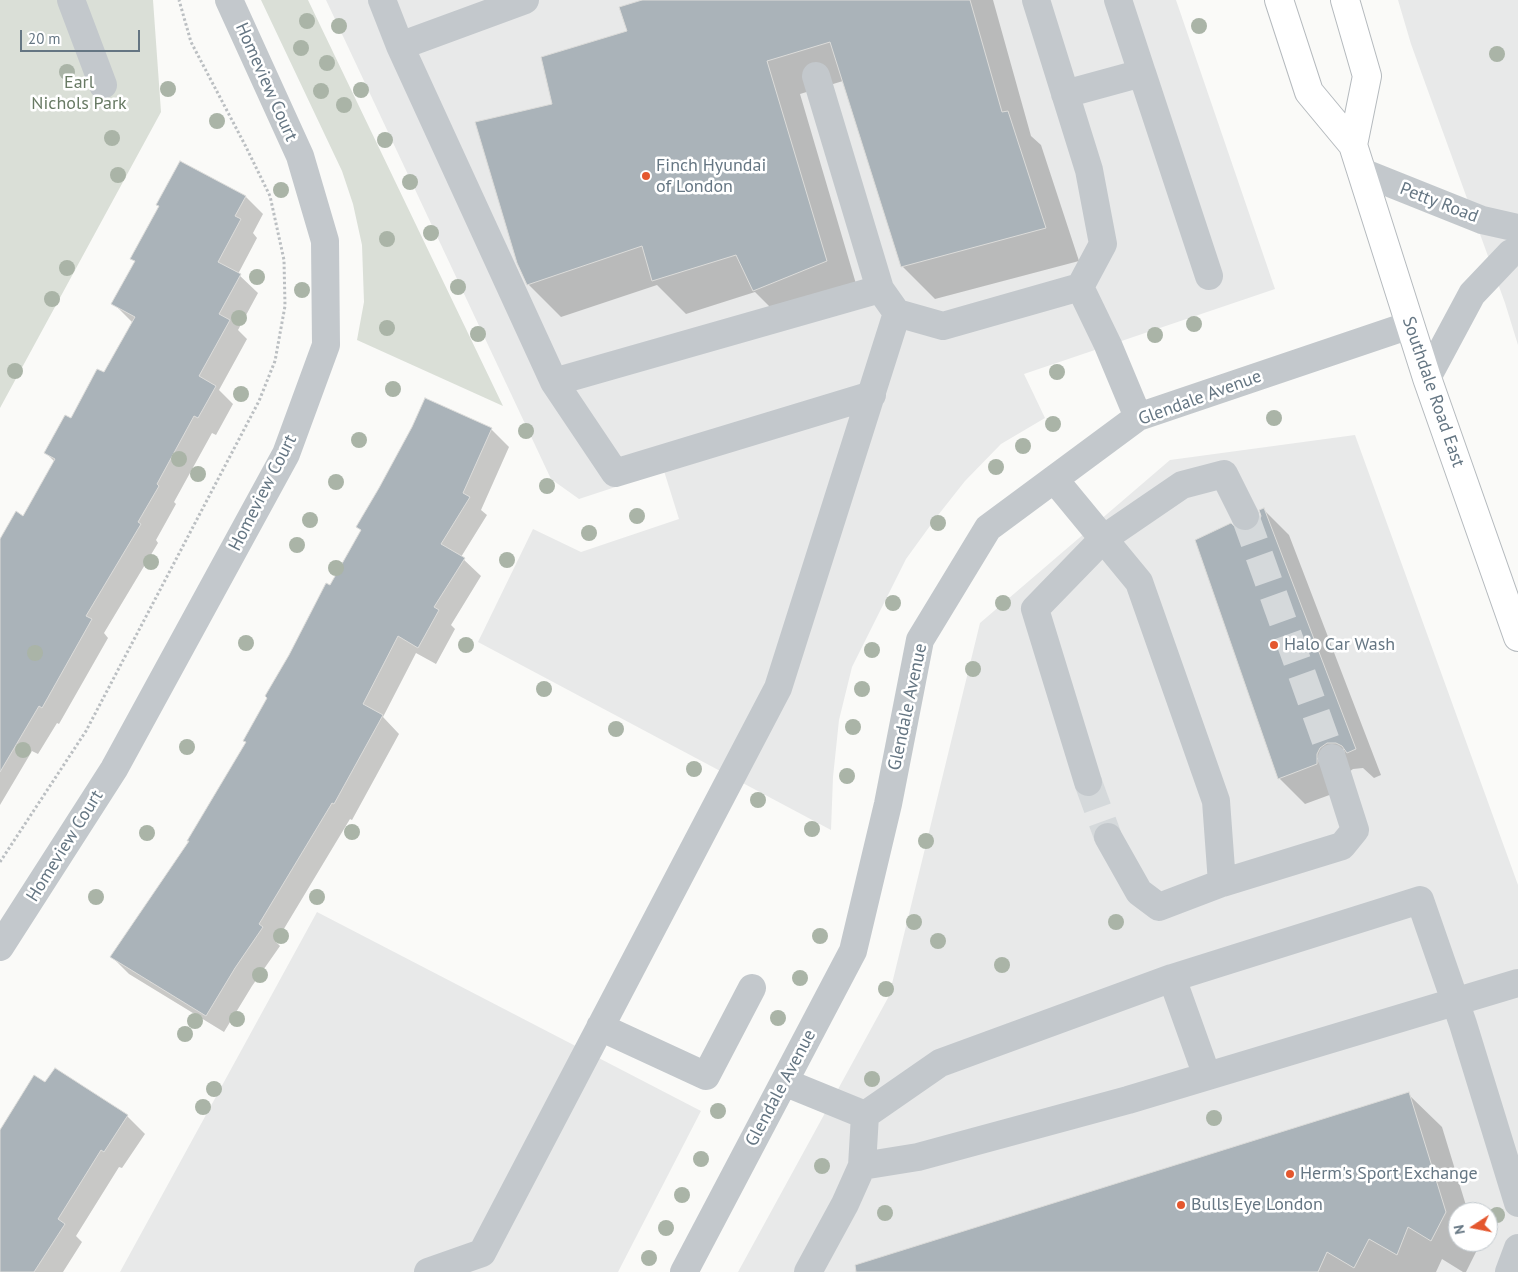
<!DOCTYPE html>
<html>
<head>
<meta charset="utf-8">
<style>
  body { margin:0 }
  #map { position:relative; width:1518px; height:1272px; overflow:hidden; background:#fafaf8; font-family:"PT Sans",sans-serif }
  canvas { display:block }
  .north { position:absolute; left:1448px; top:1202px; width:50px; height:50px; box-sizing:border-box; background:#fff; border:1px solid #c1c8cd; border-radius:50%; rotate:259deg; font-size:14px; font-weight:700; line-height:20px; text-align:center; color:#657683 }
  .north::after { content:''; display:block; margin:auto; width:18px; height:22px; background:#e4572e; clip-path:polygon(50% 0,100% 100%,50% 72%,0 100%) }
  .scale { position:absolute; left:20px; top:30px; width:120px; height:22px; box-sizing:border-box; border:2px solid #657683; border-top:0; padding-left:6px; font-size:15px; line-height:18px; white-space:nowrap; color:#657683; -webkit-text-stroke:4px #fff; paint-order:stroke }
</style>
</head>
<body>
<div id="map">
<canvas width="1518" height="1272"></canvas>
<div class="north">N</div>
<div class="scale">20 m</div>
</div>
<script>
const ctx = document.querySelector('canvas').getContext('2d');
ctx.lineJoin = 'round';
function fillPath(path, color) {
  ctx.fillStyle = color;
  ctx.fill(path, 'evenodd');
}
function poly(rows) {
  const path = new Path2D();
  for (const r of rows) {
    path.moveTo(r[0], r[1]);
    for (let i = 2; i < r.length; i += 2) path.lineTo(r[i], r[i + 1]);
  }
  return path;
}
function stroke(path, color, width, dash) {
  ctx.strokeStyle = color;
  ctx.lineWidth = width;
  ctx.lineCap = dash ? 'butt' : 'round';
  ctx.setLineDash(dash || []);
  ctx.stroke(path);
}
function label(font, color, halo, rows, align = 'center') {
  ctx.font = font + ' "PT Sans",sans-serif';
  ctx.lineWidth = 5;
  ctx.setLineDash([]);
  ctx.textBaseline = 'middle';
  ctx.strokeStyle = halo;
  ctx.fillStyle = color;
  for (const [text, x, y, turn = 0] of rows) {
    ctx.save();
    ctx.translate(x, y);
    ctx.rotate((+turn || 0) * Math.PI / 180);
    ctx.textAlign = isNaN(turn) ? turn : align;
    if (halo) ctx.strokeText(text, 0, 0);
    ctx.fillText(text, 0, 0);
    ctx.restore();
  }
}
fillPath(poly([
  [326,0,1176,0,1275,289,1024,374,1045,418,1001,444,965,481,935,519,906,559,852,667,839,720,833,777,831,830,478,642,533,529,581,552,679,519,664,471,579,499,551,479],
  [1398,0,1518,0,1518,345,1505,303,1411,44],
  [1355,435,1518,885,1518,1272,738,1272,889,996,980,623,1170,460],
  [1458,1212,1488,1212,1488,1242,1458,1242],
  [317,912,701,1111,618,1272,120,1272]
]), '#e8e9e9');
fillPath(poly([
  [0,0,153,0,161,112,0,408],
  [261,0,308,0,503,406,357,340,364,302,362,245,353,204,342,171]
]), '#dadfd7');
fillPath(poly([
  [646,0,993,0,1031,136,1041,145,1079,261,935,299,902,266,843,81,800,94,859,294,787,324,755,292,686,314,657,285,561,317,528,284,553,105,628,32],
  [246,197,263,214,253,233,257,238,238,274,258,293,238,330,247,339,219,390,233,404,216,435,212,433,174,502,176,504,156,540,158,543,104,633,108,638,59,724,57,723,38,754,32,751,0,805,0,542,24,517,55,462,46,453,104,374,133,323,113,303,135,262,132,259],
  [491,429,509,447,481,510,487,515,461,557,481,576,451,625,455,629,436,664,416,653,383,717,399,734,352,820,350,819,276,942,280,946,252,986,224,1032,129,974,112,957,190,842,247,743,245,741,331,587],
  [1263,509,1289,535,1381,775,1374,778,1363,768,1353,769,1346,774,1343,790,1305,804,1279,778,1237,531,1244,533,1252,531,1259,525],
  [56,1069,127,1116,145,1134,122,1168,119,1167,76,1236,82,1242,63,1272,0,1272,0,1132,46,1084],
  [1408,1094,1442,1127,1468,1212,1458,1212,1458,1242,1478,1242,1479,1246,1466,1272,1463,1272,1442,1259,1436,1272,864,1272]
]), '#0003');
const building = poly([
  [642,0,970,0,1002,112,1008,111,1046,228,901,267,830,42,767,61,827,261,753,291,736,255,652,281,642,246,527,285,517,263,475,122,552,104,541,57,627,31,619,7,642,0],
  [180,161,246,196,235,216,241,219,218,262,241,274,219,314,230,320,199,376,216,386,198,418,194,416,157,484,159,486,138,522,141,524,86,616,92,619,42,708,39,706,0,772,0,539,16,511,23,516,55,459,44,453,65,415,71,418,97,369,104,372,135,317,111,304,135,261,130,259,159,206,156,205,180,161],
  [425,398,492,428,463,493,470,497,441,544,465,558,434,607,439,610,418,648,398,636,363,704,383,715,334,804,332,803,259,924,263,927,235,968,206,1016,110,957,189,841,187,841,246,742,243,741,267,698,265,696,289,655,326,583,330,585,361,530,356,527,379,488,412,427,425,398],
  [1264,508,1356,749,1347,753,1342,746,1336,743,1327,743,1320,748,1317,754,1317,764,1278,779,1195,540,1231,523,1237,529,1245,532,1252,530,1258,524,1261,516,1259,510,1264,508],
  [55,1068,128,1115,104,1152,101,1150,58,1219,65,1224,34,1272,0,1272,0,1130,34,1075,45,1082,55,1068],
  [1409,1092,1446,1212,1431,1241,1408,1227,1397,1255,1369,1239,1354,1268,1327,1252,1318,1272,856,1272,855,1265,1409,1092]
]);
fillPath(building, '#aab3b9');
stroke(building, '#dcdcda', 1);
stroke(poly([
  [1245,516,1332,758],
  [1088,782,1108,837]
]), '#d5d9db', 28, [28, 14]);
const major = poly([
  [1279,0,1309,92,1353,145,1427,378,1518,637],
  [1345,0,1367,76,1353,145]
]);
stroke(major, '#b5babe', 30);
stroke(poly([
  [0,862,86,731,259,401,275,361,285,306,284,260,270,196,245,145,191,42,179,0]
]), '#bbbfc2', 3, [2.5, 2.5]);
stroke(poly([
  [71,0,103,85],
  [382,0,400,46,525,0],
  [1036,0,1089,170,1103,244,1080,287,1108,345,1138,417],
  [400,46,554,382,880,289,897,313,943,326,1080,287],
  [1142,73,1209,276],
  [816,76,880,289],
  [1065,94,1142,73,1118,0],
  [1362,172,1482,220,1518,228],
  [1427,378,1472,294,1511,253,1518,250],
  [554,382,615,473,872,395],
  [1054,479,1139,582,1216,801,1222,883],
  [1088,782,1035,609,1103,539,1182,485,1224,474,1245,516],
  [1108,837,1139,892,1159,907,1222,883,1342,846,1355,830,1332,758],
  [0,947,114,769,286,454,326,345,325,241,300,156,229,0],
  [1172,978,1207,1076],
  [600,1027,706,1076,752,988],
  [784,1082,865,1115],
  [865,1115,940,1063,1172,978,1420,900,1463,1024,1518,1203],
  [862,1166,918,1157,1128,1100,1518,983],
  [428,1272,482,1253,778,688,897,313],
  [684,1272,853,951,888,804,920,640,988,528,1138,417,1410,325],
  [808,1272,845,1204,862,1166,865,1115],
  [1509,1272,1518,1248]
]), '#c3c8cc', 28);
stroke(major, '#fff', 28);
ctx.fillStyle = '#aab4a7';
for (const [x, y] of [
  [307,21],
  [339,26],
  [1199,26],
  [301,48],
  [1497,54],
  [327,63],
  [67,72],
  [168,89],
  [361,90],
  [321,91],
  [344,105],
  [217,121],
  [112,138],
  [385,140],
  [118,175],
  [410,182],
  [281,190],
  [431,233],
  [387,239],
  [67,268],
  [257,277],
  [458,287],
  [302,290],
  [52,299],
  [239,318],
  [1194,324],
  [387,328],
  [478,334],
  [1155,335],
  [15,371],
  [1057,372],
  [393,389],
  [241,394],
  [1274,418],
  [1053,424],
  [526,431],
  [359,440],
  [1023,446],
  [179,459],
  [996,467],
  [198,474],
  [336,482],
  [547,486],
  [637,516],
  [310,520],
  [938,523],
  [589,533],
  [297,545],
  [507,560],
  [151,562],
  [336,568],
  [893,603],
  [1003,603],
  [246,643],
  [466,645],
  [872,650],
  [35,653],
  [973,669],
  [544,689],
  [862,689],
  [853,727],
  [616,729],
  [187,747],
  [23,750],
  [694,769],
  [847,776],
  [758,800],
  [812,829],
  [352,832],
  [147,833],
  [926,841],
  [96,897],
  [317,897],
  [914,922],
  [1116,922],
  [281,936],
  [820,936],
  [938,941],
  [1002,965],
  [260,975],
  [800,978],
  [886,989],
  [778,1018],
  [237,1019],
  [195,1021],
  [185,1034],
  [872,1079],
  [214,1089],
  [203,1107],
  [718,1111],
  [1214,1118],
  [701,1159],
  [822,1166],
  [682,1195],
  [885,1213],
  [1497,1215],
  [666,1228],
  [649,1258]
]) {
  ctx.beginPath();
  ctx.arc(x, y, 8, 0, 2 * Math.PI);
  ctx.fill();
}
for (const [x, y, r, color] of [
  [646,176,5,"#e4572e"],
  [1274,645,5,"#e4572e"],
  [1290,1174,5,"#e4572e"],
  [1181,1205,5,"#e4572e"]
]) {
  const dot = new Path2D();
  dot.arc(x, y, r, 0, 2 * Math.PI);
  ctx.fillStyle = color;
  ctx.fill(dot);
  stroke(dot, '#fff', 2);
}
label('18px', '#657683', '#fff', [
  ["Homeview Court",266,82,66],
  ["Petty Road",1439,203,21],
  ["Southdale Road East",1433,392,71],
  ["Glendale Avenue",1200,398,-20],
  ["Homeview Court",263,493,-63],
  ["Glendale Avenue",908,707,-78],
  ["Homeview Court",65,846,-58],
  ["Glendale Avenue",781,1088,-62]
]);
label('18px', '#687a64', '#fff', [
  ["Earl",79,83],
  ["Nichols Park",79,104]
]);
label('18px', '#657683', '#fff', [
  ["Finch Hyundai",656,166],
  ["of London",656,187],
  ["Halo Car Wash",1284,645],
  ["Herm's Sport Exchange",1300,1174],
  ["Bulls Eye London",1191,1205]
], 'left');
</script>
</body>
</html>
